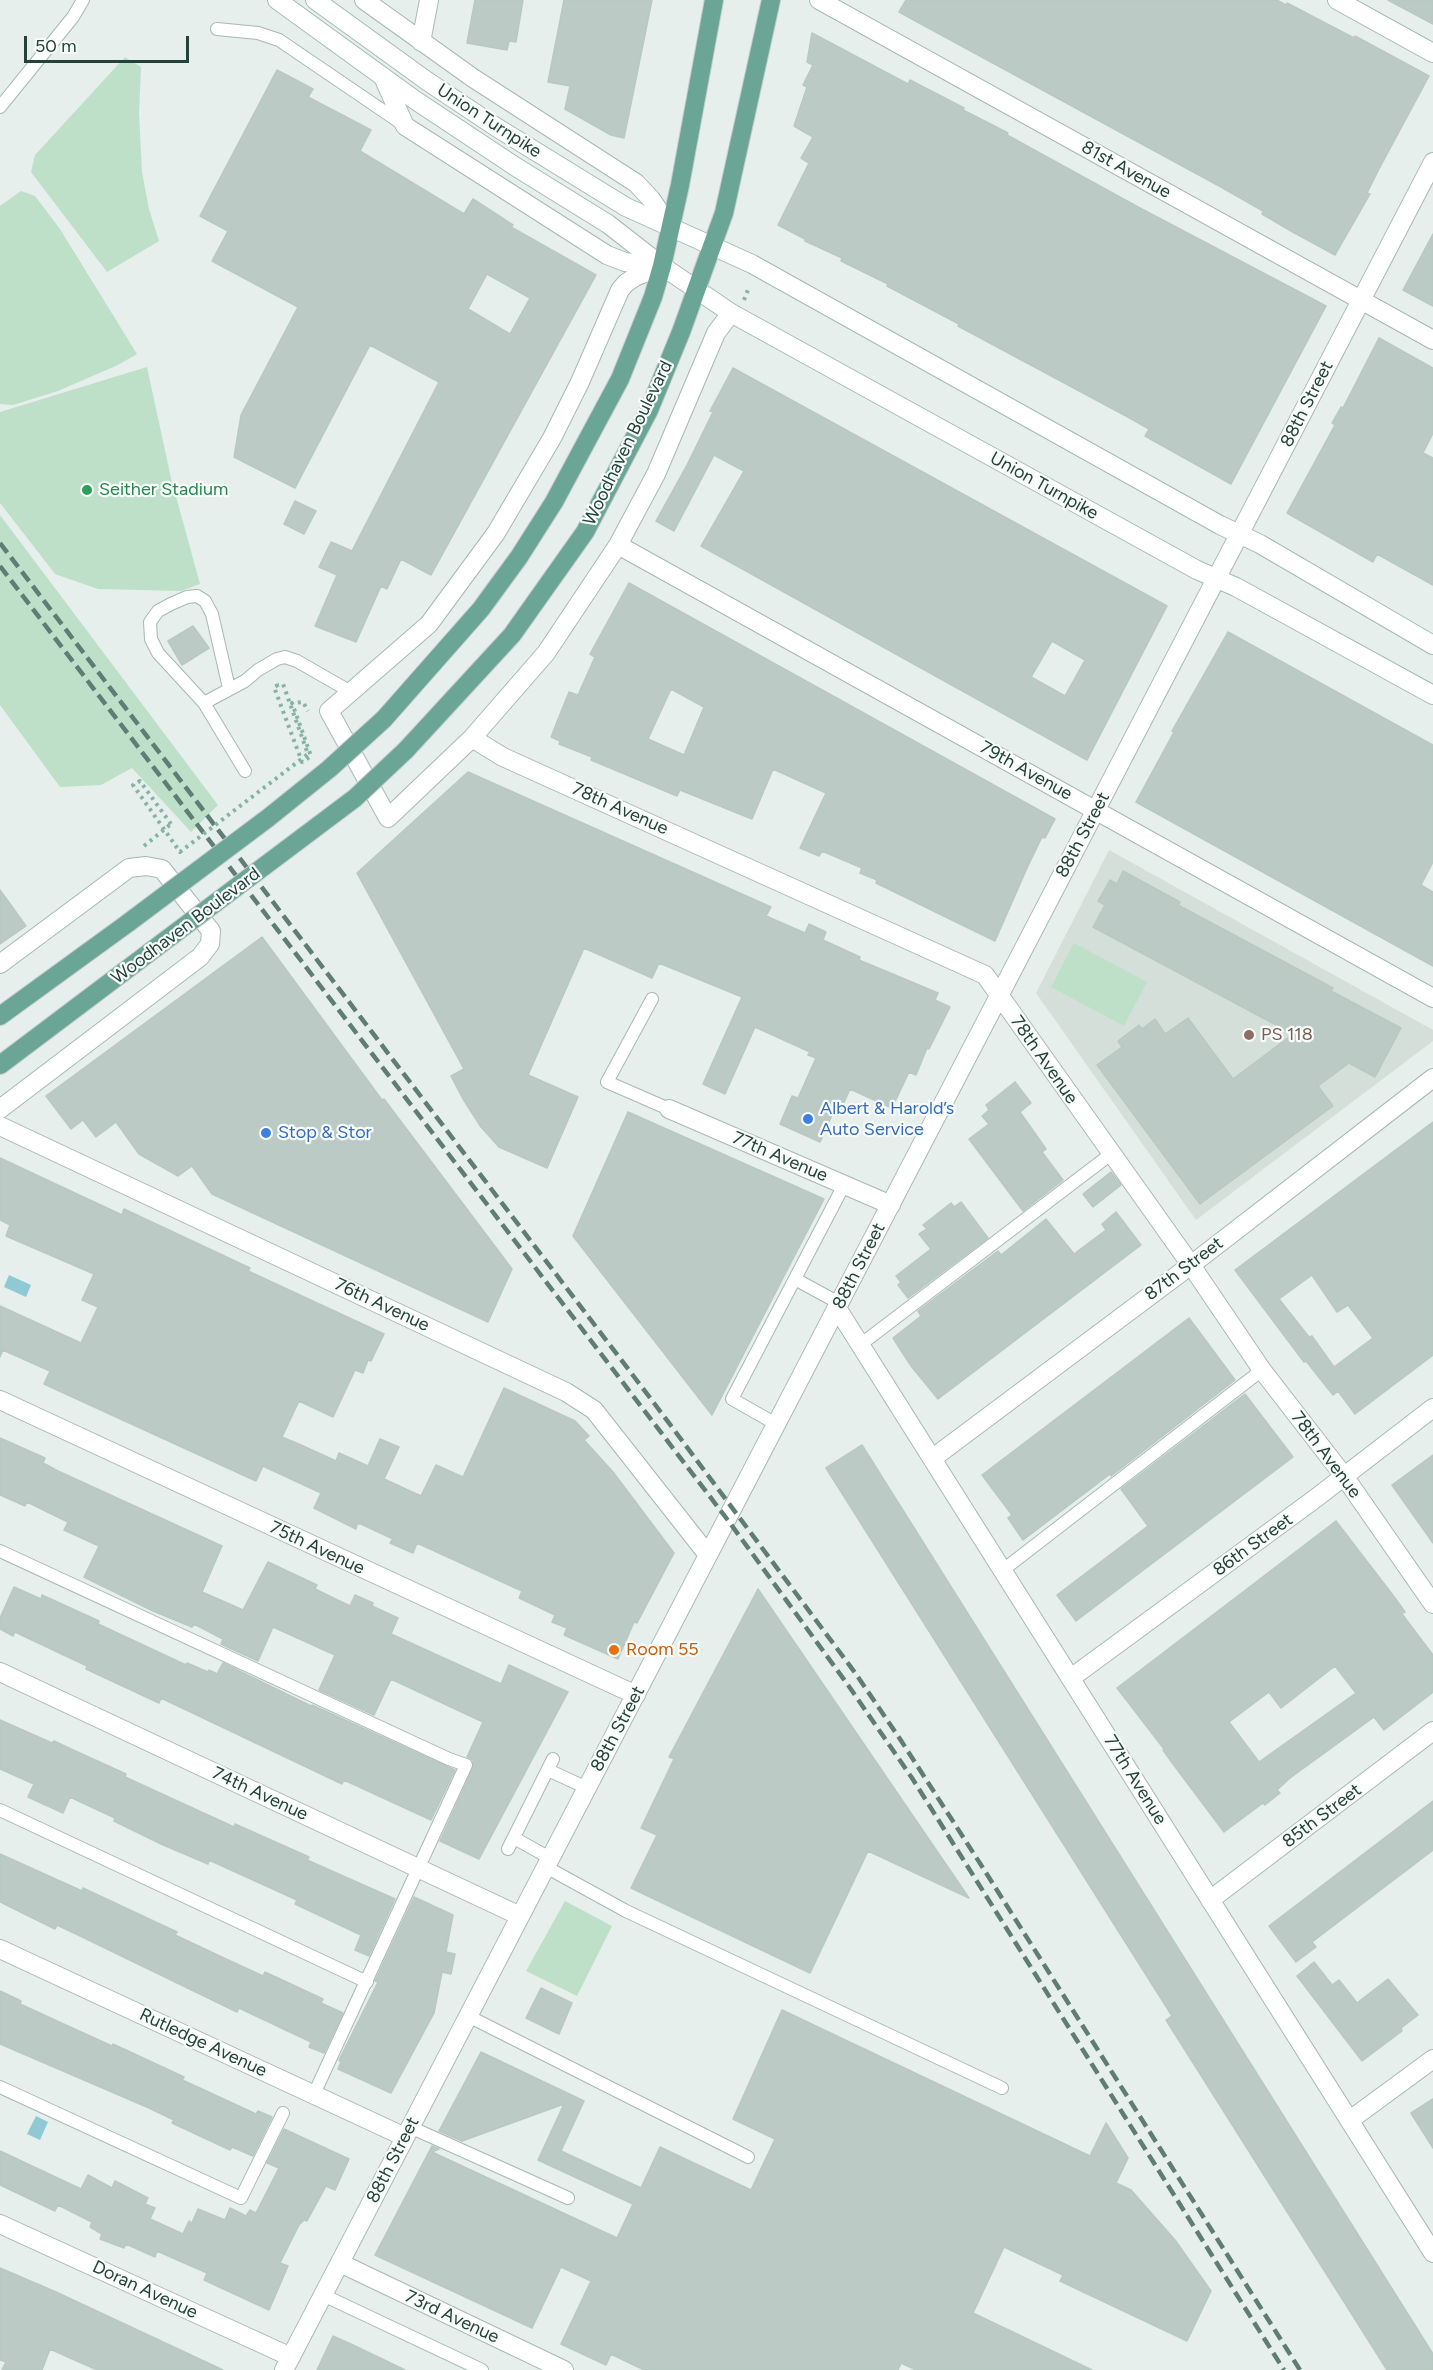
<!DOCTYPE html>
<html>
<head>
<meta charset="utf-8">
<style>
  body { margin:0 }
  #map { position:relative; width:1433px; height:2370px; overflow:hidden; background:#e6efeb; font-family:Figtree,sans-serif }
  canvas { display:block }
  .scale { position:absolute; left:24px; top:36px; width:165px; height:27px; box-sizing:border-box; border:3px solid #24423a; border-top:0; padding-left:8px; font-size:18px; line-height:21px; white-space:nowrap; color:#24423a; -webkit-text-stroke:4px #f7fbf9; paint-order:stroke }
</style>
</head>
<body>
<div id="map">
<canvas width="1433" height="2370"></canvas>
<div class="scale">50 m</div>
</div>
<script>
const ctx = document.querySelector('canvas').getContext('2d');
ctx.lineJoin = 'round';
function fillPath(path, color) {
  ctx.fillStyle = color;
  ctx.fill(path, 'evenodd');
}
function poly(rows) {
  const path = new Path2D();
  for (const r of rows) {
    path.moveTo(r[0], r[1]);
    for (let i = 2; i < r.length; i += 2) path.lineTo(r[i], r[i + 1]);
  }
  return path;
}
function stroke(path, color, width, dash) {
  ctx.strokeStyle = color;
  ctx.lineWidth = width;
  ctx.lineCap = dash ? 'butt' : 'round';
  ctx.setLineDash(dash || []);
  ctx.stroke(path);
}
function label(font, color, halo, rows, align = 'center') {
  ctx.font = font + ' Figtree,sans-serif';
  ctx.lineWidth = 4.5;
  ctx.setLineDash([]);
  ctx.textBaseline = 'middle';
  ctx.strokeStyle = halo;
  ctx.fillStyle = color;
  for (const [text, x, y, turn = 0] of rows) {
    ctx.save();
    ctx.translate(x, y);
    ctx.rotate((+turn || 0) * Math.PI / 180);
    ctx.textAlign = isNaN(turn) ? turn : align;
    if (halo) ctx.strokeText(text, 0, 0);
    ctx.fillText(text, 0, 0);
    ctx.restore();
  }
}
fillPath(poly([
  [1109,850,1433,1030,1433,1041,1196,1220,1036,993]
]), '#d4dfda');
fillPath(poly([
  [125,57,141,67,139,113,142,172,149,209,159,241,107,272,31,172,35,155],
  [21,191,35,196,60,229,137,354,118,365,58,391,13,405,0,404,0,206],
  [147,367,171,478,200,584,181,591,98,589,55,574,0,503,0,412],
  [0,515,218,805,191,832,132,768,101,785,60,787,0,705],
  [1074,943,1147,982,1124,1026,1051,987],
  [565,1901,612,1926,577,1996,526,1971]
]), '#bfe0c8');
fillPath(poly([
  [9,1275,31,1285,26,1297,4,1287],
  [36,2116,48,2122,40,2140,27,2134]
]), '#8ec9d4');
const building = poly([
  [475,0,523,0,516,42,509,41,507,50,467,43,475,0],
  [564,0,652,0,624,138,611,135,565,109,570,86,548,82,564,0],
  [906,0,1277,0,1286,5,1287,3,1354,38,1355,36,1429,76,1379,169,1367,193,1370,194,1335,255,1291,231,1262,214,1263,211,1221,187,899,12,906,0],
  [1388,0,1433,0,1433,24,1388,0],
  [812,33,908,84,910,80,964,108,963,110,1008,133,1007,135,1138,207,1326,306,1231,484,1145,436,1149,429,1126,416,958,326,959,324,887,286,888,284,841,261,842,258,805,241,805,239,778,225,809,163,801,158,813,137,794,126,807,87,803,85,813,65,807,62,812,33],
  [277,70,313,89,308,97,371,130,360,151,464,214,473,199,513,225,511,227,596,275,431,575,401,559,387,589,381,586,356,642,315,626,337,575,319,567,331,542,352,551,439,382,370,345,295,488,234,457,241,415,298,307,212,261,228,231,200,216,277,70],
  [487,274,530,298,510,334,468,309,487,274],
  [1433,234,1433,306,1403,290,1433,234],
  [1379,338,1433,368,1433,433,1423,453,1433,458,1433,585,1377,554,1373,562,1287,513,1335,425,1332,423,1341,407,1343,408,1379,338],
  [733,368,1167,606,1087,760,701,546,744,471,714,455,674,531,656,521,687,465,713,412,710,411,733,368],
  [1052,641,1085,660,1065,696,1031,677,1052,641],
  [295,501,316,511,304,534,284,524,295,501],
  [629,583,1055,819,1045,838,1042,837,1027,868,995,941,876,883,877,880,860,873,862,868,822,851,819,856,800,848,826,793,773,769,752,819,680,790,677,796,591,760,592,757,559,744,560,741,551,737,569,692,578,695,595,657,590,654,629,583],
  [671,689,704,707,684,755,648,739,671,689],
  [193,626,209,648,182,665,168,641,193,626],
  [1228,632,1433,745,1433,862,1421,885,1433,892,1433,966,1136,802,1174,732,1172,731,1228,632],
  [468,772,771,907,766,916,805,933,809,924,826,932,823,940,860,957,859,960,938,993,935,1000,950,1007,929,1049,927,1048,916,1075,909,1072,892,1108,850,1089,838,1116,833,1113,820,1142,780,1124,792,1096,798,1098,816,1058,808,1055,810,1052,755,1027,725,1094,703,1084,742,997,659,963,652,978,584,948,528,1075,578,1097,547,1168,499,1147,481,1127,463,1099,451,1076,464,1069,357,873,468,772],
  [1123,871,1180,902,1178,905,1333,988,1331,991,1401,1028,1375,1077,1349,1063,1318,1086,1333,1106,1200,1204,1097,1065,1122,1047,1118,1041,1139,1025,1142,1029,1155,1019,1165,1034,1188,1018,1233,1079,1293,1034,1093,927,1105,905,1098,901,1110,880,1117,884,1123,871],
  [0,890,26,926,0,944,0,890],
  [262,937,382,1100,384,1099,512,1269,488,1322,212,1194,192,1166,178,1176,139,1154,116,1122,96,1137,83,1120,71,1129,46,1096,262,937],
  [1015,1082,1031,1103,1020,1112,1046,1149,1042,1152,1063,1180,1023,1211,969,1139,989,1124,982,1116,989,1110,986,1105,1015,1082],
  [628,1112,824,1199,712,1415,573,1236,628,1112],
  [1433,1122,1433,1355,1355,1414,1338,1391,1333,1395,1306,1361,1304,1362,1235,1270,1433,1122],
  [1312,1275,1337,1312,1348,1305,1373,1338,1334,1367,1312,1336,1309,1337,1279,1299,1312,1275],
  [0,1158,122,1215,124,1209,250,1268,248,1271,384,1334,371,1361,368,1360,363,1373,355,1370,333,1417,299,1401,282,1437,301,1445,336,1461,339,1453,368,1466,380,1439,399,1447,384,1479,421,1496,436,1465,463,1477,504,1388,575,1421,589,1436,584,1440,613,1472,674,1553,637,1623,634,1622,618,1659,564,1635,567,1628,552,1622,555,1615,519,1598,522,1591,417,1543,413,1553,390,1543,393,1539,361,1524,357,1524,356,1529,314,1508,321,1493,263,1466,256,1481,44,1384,50,1371,3,1350,0,1357,0,1306,81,1343,98,1307,82,1300,94,1274,6,1236,10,1225,0,1220,0,1158],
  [1111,1172,1121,1185,1093,1207,1083,1194,1111,1172],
  [961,1202,988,1238,908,1298,898,1285,901,1282,896,1276,931,1249,919,1234,927,1229,923,1225,951,1203,954,1207,961,1202],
  [1116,1212,1141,1245,938,1399,911,1366,893,1338,916,1320,921,1316,918,1311,998,1251,1001,1255,1046,1219,1074,1254,1106,1230,1102,1224,1116,1212],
  [1189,1318,1235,1380,1111,1476,1110,1474,1023,1540,1008,1518,1012,1515,982,1475,1189,1318],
  [1245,1394,1293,1457,1076,1621,1057,1595,1148,1526,1121,1489,1245,1394],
  [0,1438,45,1458,43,1463,58,1471,222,1546,202,1592,243,1610,268,1562,317,1585,315,1589,350,1606,355,1595,373,1603,372,1606,398,1618,391,1634,501,1684,509,1665,568,1692,479,1859,440,1841,473,1768,473,1760,467,1757,483,1722,391,1679,374,1715,319,1690,335,1655,273,1627,258,1661,221,1644,223,1639,194,1624,192,1627,153,1611,84,1577,99,1546,64,1530,68,1522,27,1502,25,1506,0,1495,0,1438],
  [862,1445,1433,2354,1433,2370,1387,2370,1166,2020,1172,2016,826,1468,862,1445],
  [1433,1455,1433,1543,1392,1485,1433,1455],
  [1336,1521,1395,1598,1405,1612,1402,1614,1433,1655,1433,1692,1384,1730,1374,1717,1290,1778,1277,1790,1280,1793,1265,1805,1263,1803,1224,1832,1173,1764,1163,1750,1164,1749,1117,1688,1336,1521],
  [1335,1666,1356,1693,1259,1762,1229,1722,1269,1692,1281,1708,1335,1666],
  [14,1587,41,1599,42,1595,99,1621,98,1624,186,1665,187,1663,208,1672,209,1670,217,1674,223,1663,311,1706,312,1705,455,1770,431,1820,344,1780,342,1784,161,1698,159,1703,86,1669,87,1666,15,1632,13,1636,0,1629,0,1618,14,1587],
  [758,1589,969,1898,868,1851,810,1973,631,1888,657,1835,641,1828,674,1759,669,1757,758,1589],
  [0,1720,52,1743,54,1741,71,1749,126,1774,125,1777,234,1827,235,1824,309,1857,307,1860,395,1899,369,1956,355,1950,361,1935,295,1904,297,1900,209,1860,208,1864,161,1844,114,1821,115,1818,70,1797,63,1813,28,1797,34,1784,0,1769,0,1720],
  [1433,1801,1433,1850,1312,1942,1316,1947,1296,1962,1269,1926,1433,1801],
  [0,1854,82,1891,83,1888,164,1926,177,1932,175,1935,226,1959,263,1976,265,1972,323,1999,321,2003,343,2013,324,2053,309,2047,311,2042,239,2008,237,2012,74,1933,57,1925,55,1929,0,1902,0,1854],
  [414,1897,453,1915,446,1952,455,1954,451,1974,442,1972,434,2013,391,2093,338,2069,341,2062,339,2060,378,1982,375,1981,414,1897],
  [1314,1962,1332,1985,1339,1980,1357,2003,1388,1979,1418,2015,1401,2028,1402,2031,1362,2061,1297,1976,1314,1962],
  [541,1988,572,2003,559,2034,526,2018,541,1988],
  [0,1991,21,2001,20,2004,57,2021,112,2046,113,2044,184,2077,182,2080,202,2089,256,2114,258,2111,272,2117,253,2156,232,2147,230,2150,172,2123,174,2120,149,2108,0,2044,0,1991],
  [782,2010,1090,2156,1106,2123,1128,2158,1116,2183,1131,2190,1175,2240,1211,2291,1187,2341,1060,2281,1063,2275,1004,2247,973,2313,1092,2370,916,2370,901,2363,898,2370,644,2370,611,2354,606,2365,561,2344,591,2281,561,2267,532,2328,375,2255,432,2146,439,2149,432,2152,617,2238,633,2204,538,2160,564,2104,462,2141,439,2131,481,2052,584,2101,561,2151,641,2188,660,2147,751,2190,775,2139,733,2119,782,2010],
  [1433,2099,1433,2148,1411,2113,1433,2099],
  [284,2129,349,2159,335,2190,326,2186,307,2221,304,2220,299,2225,280,2263,288,2266,269,2310,204,2280,207,2273,157,2251,155,2257,126,2244,124,2248,100,2239,102,2234,90,2227,92,2222,58,2205,55,2211,0,2185,0,2151,81,2189,88,2175,112,2188,115,2181,148,2198,145,2204,155,2208,150,2219,183,2234,189,2221,192,2223,198,2209,225,2220,230,2208,246,2216,250,2210,256,2213,279,2168,267,2163,284,2129],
  [0,2268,56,2292,223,2370,97,2370,50,2349,42,2370,2,2370,6,2362,0,2360,0,2268],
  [333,2336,353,2345,405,2370,317,2370,333,2336]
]);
fillPath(building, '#bbcac4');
stroke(building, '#b8c9c2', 1.5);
const lane = poly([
  [217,29,258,33,279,40,404,125],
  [0,107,73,17,83,0],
  [204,703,158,653,151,639,150,622,158,611,171,604,187,597,197,596,205,601,212,614,229,688],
  [245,771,204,703,245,681,258,670,277,659,285,657,297,661,351,692],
  [652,999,607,1082,669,1109],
  [795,1279,839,1303],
  [860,1345,1111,1154],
  [776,1424,732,1399,844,1185],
  [0,1551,449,1759,466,1765,314,2094],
  [1003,1570,1262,1370],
  [548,1770,587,1788],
  [0,1810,367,1982],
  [514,1838,550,1858],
  [508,1849,553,1759],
  [546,1867,626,1911,1002,2088],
  [468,2016,748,2157],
  [0,2087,241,2198,283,2113],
  [410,2127,568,2198],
  [323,2295,482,2370]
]);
const street = poly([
  [364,0,473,78,636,183,651,199,671,228],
  [819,0,1433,340],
  [1337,0,1433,53],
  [421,42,429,0],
  [383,77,405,126,607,255,625,262,657,266],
  [662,266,635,277,626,283,620,290,580,382,552,438,496,533,429,624,329,711,388,818,472,738,546,653,618,545,656,474,716,333,731,313],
  [618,545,1433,998],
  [472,738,503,757,985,975,1191,1265,1262,1370,1344,1476,1433,1604],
  [0,964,129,868,146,866,162,869,211,931,210,944,200,957,0,1109],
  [669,1109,891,1205],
  [0,1126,566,1392,594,1410,708,1555],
  [837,1308,1433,2253],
  [0,1400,636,1695],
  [933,1458,1191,1265,1433,1078],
  [0,1672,520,1916],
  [1071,1678,1316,1498,1433,1408],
  [1210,1900,1433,1731],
  [0,1949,405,2137],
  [1350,2120,1433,2059],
  [0,2224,291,2357],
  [340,2263,564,2370],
  [284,2370,1433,162]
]);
const secondary = poly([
  [277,0,415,100,516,167,608,224,662,266,731,313,1197,570,1236,587,1433,695],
  [315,0,427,81,496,127,626,207,752,264,1220,525,1260,544,1433,645]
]);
const primary = poly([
  [384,719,481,609,519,557,554,502,620,379,653,297,662,266,680,185,714,0],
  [406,750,512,635,585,532,649,410,681,332,724,213,771,0],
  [0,1016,128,923],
  [0,1065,150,952]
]);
stroke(lane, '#a8b8b2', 14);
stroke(street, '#a8b8b2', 20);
stroke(secondary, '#a4bbb3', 20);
stroke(primary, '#c2cac8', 20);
stroke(poly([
  [744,300,749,287],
  [278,685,274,687,302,762,311,756,292,703,303,702,308,711],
  [144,846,171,824]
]), '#86b3a5', 4, [3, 4.5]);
stroke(lane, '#fff', 12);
stroke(street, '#fff', 18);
stroke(secondary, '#fff', 18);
stroke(primary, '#6aa596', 18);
stroke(poly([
  [0,543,654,1403,856,1674,900,1739,983,1868,1300,2370],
  [0,566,727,1519,848,1685,912,1778,1284,2370]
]), '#5f7d75', 4.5, [12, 6]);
const primaryBridge = poly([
  [128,923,268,818,329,769,384,719],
  [150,952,355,798,406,750]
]);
stroke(primaryBridge, '#c2cac8', 20, []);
stroke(poly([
  [171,824,140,781,133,785,180,852,308,754,283,684,278,685]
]), '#86b3a5', 4, [3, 4.5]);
stroke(primaryBridge, '#6aa596', 18);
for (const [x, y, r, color] of [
  [87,490,6,"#2e9e5b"],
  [1249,1035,6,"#8d6e63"],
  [808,1119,6,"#3f7fe0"],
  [266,1133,6,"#3f7fe0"],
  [614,1650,6,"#e8710a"]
]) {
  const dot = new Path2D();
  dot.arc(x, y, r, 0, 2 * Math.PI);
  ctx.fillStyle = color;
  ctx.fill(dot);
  stroke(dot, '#f7fbf9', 2);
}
label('18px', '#24423a', '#f7fbf9', [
  ["Union Turnpike",489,121,33],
  ["81st Avenue",1126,170,29],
  ["88th Street",1307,404,-63],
  ["Woodhaven Boulevard",628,443,-64],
  ["Union Turnpike",1044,486,29],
  ["79th Avenue",1026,771,29],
  ["78th Avenue",620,809,24],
  ["88th Street",1083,835,-62],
  ["Woodhaven Boulevard",186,926,-37],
  ["78th Avenue",1044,1060,55],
  ["77th Avenue",780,1157,23],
  ["88th Street",859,1266,-63],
  ["87th Street",1184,1269,-37],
  ["76th Avenue",382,1305,25],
  ["78th Avenue",1326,1455,53],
  ["86th Street",1253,1545,-36],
  ["75th Avenue",317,1548,25],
  ["88th Street",618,1729,-62],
  ["77th Avenue",1135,1780,58],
  ["74th Avenue",260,1794,25],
  ["85th Street",1322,1816,-37],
  ["Rutledge Avenue",203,2043,25],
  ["88th Street",393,2160,-63],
  ["Doran Avenue",145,2290,25],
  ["73rd Avenue",452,2317,25]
]);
label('18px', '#27864d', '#f7fbf9', [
  ["Seither Stadium",99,490]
], 'left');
label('18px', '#785e54', '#f7fbf9', [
  ["PS 118",1261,1035]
], 'left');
label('18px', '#366cbe', '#f7fbf9', [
  ["Albert & Harold’s",820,1109],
  ["Auto Service",820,1130],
  ["Stop & Stor",278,1133]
], 'left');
label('18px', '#c56008', '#f7fbf9', [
  ["Room 55",626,1650]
], 'left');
</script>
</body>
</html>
